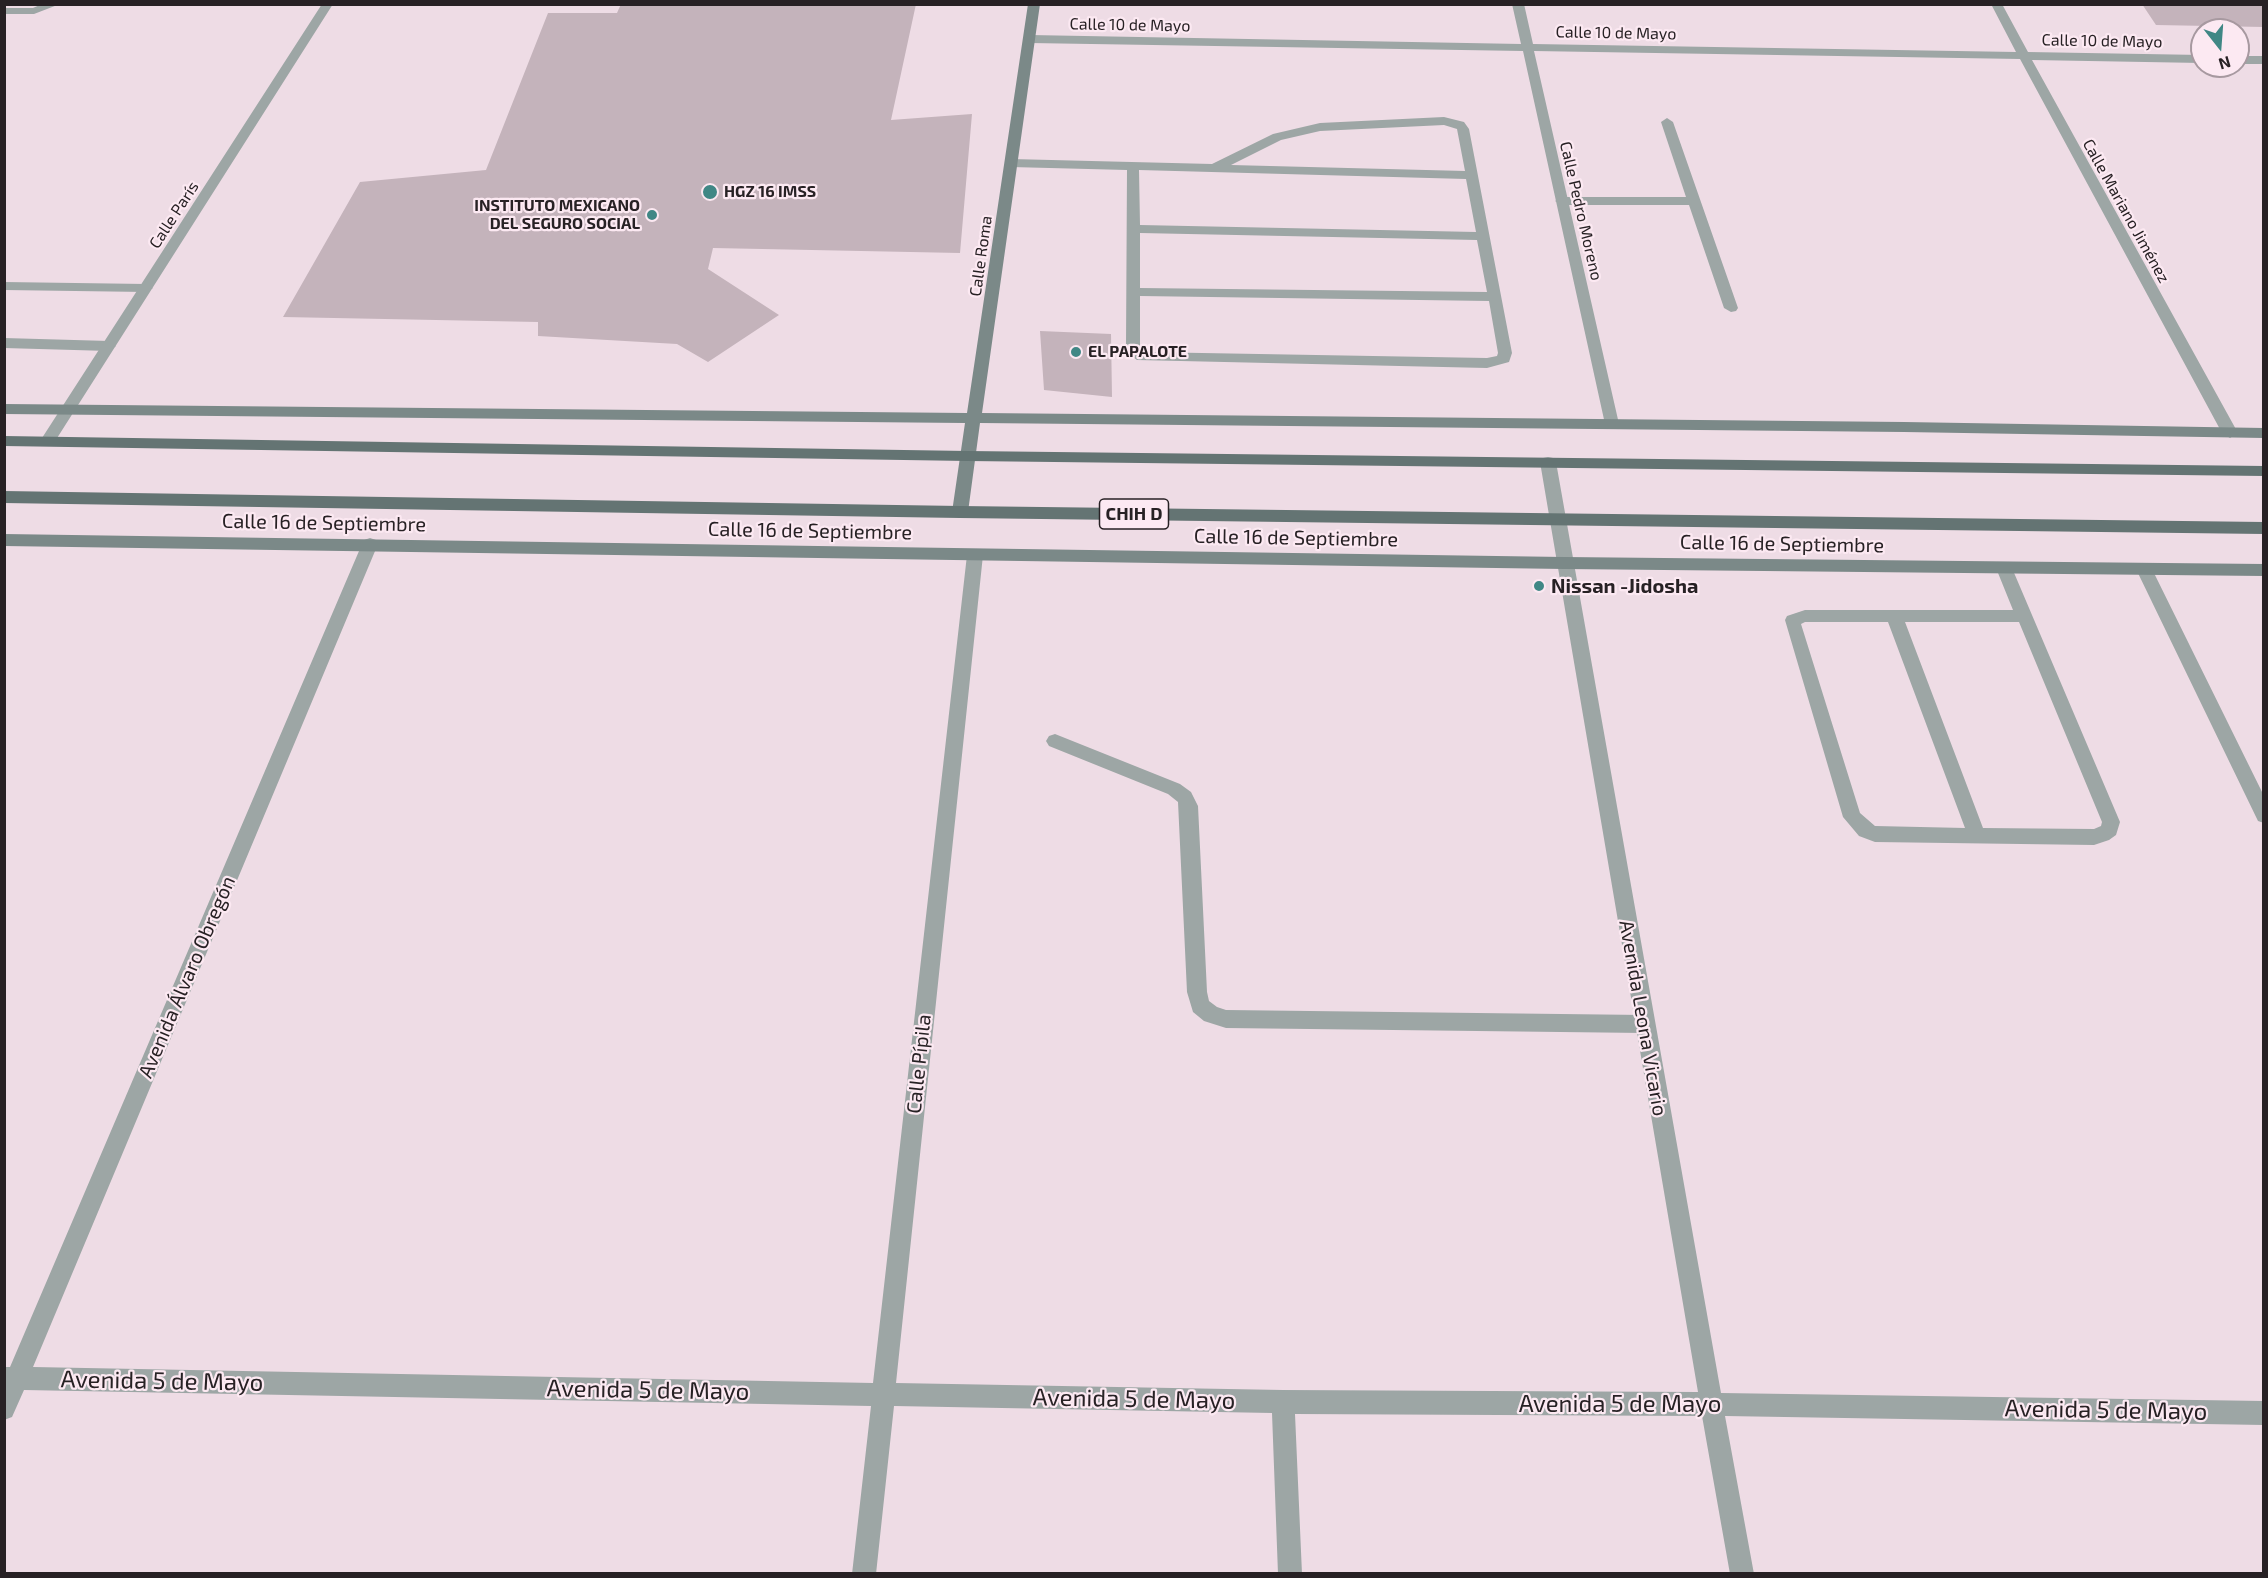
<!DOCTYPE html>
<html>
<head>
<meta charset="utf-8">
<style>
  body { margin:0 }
  #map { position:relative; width:2268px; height:1578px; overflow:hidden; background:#eedce5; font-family:"Exo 2",sans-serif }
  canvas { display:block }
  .frame { position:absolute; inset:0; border:6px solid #272124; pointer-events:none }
  .north { position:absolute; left:2190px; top:18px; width:60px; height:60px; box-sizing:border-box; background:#fce9f2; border:2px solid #a799a0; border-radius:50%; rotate:163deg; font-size:16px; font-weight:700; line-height:24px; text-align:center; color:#272124 }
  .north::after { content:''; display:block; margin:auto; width:21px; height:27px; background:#408785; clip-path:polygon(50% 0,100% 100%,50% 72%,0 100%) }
</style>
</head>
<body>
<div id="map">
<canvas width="2268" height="1578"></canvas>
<div class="frame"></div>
<div class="north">N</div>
</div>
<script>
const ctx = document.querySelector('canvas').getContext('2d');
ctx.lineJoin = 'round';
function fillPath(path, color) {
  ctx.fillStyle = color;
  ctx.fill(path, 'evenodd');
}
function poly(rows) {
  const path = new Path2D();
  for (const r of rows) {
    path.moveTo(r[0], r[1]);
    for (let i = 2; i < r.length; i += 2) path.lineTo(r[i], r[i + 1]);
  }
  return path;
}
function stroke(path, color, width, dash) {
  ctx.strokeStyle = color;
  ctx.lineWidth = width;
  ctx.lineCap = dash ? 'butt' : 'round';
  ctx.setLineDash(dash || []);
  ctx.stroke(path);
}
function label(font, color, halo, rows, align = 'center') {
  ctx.font = font + ' "Exo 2",sans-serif';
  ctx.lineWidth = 4.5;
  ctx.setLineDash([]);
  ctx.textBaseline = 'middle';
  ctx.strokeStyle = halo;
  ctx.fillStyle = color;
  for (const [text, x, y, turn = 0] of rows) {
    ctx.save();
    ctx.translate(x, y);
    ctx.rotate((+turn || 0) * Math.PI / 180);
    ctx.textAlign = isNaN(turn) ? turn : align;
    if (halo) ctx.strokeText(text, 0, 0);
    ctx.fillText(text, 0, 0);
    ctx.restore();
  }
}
fillPath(poly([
  [621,4,916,4,891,120,972,114,960,253,713,248,708,269,779,315,708,362,677,344,538,336,538,322,283,317,360,182,486,170,548,13,617,13],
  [2142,4,2264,4,2264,27,2156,25],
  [1040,331,1111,334,1112,397,1044,390]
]), '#c4b3bb');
fillPath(poly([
  [1444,117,1464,122,1469,129,1512,353,1509,362,1487,368,1137,360,1130,355,1126,345,1127,170,1011,167,1005,163,1011,159,1212,164,1273,134,1320,123,1444,117],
  [1444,125,1457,129,1465,171,1231,165,1281,140,1320,131,1444,125],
  [1139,170,1466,179,1476,232,1140,225,1139,170],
  [1140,233,1477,240,1487,292,1140,288,1140,233],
  [1140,296,1489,301,1498,353,1497,356,1487,358,1145,352,1140,345,1140,296],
  [1667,118,1673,122,1738,308,1736,311,1731,312,1724,308,1689,205,1562,205,1555,201,1562,197,1686,197,1661,122,1667,118],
  [4,282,146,284,153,288,146,292,4,290,4,282],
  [4,338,109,341,116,346,109,351,4,348,4,338],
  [2004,562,2010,564,2012,568,2120,822,2116,835,2109,840,2094,845,1875,842,1859,836,1843,817,1785,620,1787,616,1805,610,2013,610,1996,568,1998,564,2004,562],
  [1805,622,1888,622,1965,828,1875,826,1860,813,1801,624,1805,622],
  [1905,622,2019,622,2102,822,2101,826,2094,829,1983,828,1905,622],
  [1055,734,1180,784,1191,792,1198,806,1207,992,1209,1001,1217,1007,1226,1010,1644,1015,1651,1018,1654,1024,1651,1030,1644,1033,1226,1028,1204,1021,1193,1012,1187,992,1178,802,1168,794,1049,746,1046,741,1049,736,1055,734]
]), '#9da6a5');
fillPath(poly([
  [42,4,60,4,34,14,4,14,4,8,33,8,42,4],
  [322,4,333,4,52,446,42,446,39,442,42,438,322,4],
  [1512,4,1524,4,1533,44,2016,52,1991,4,2002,4,2028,52,2202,55,2202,63,2032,60,2238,433,2230,438,2222,433,2020,59,1534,51,1619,424,1612,429,1605,424,1523,51,1030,43,1024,39,1030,35,1521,44,1512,4],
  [2238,56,2264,56,2264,64,2238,64,2238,56],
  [1548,457,1553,458,1556,462,1721,1393,2264,1401,2264,1425,1725,1416,1754,1574,1730,1574,1702,1416,1295,1414,1302,1574,1278,1574,1272,1413,894,1406,876,1574,852,1574,871,1406,24,1390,12,1417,4,1420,4,1367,10,1367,362,544,364,540,370,538,376,540,378,544,33,1367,873,1383,967,555,969,551,975,549,981,551,983,555,896,1383,1283,1390,1698,1392,1540,462,1543,458,1548,457],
  [2144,563,2150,565,2152,569,2264,796,2264,823,2258,821,2136,569,2138,565,2144,563]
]), '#9da6a5');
fillPath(poly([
  [1028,4,1040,4,982,413,1904,422,2264,428,2264,438,1904,432,980,423,968,512,966,516,960,518,954,516,952,512,965,423,4,414,4,404,967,413,1028,4],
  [4,534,1564,557,2264,564,2264,576,1564,569,4,546,4,534]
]), '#7b8988');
fillPath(poly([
  [4,436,968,451,2264,466,2264,476,968,461,4,446,4,436],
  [4,491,960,506,2264,522,2264,534,960,518,4,503,4,491]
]), '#647473');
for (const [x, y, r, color] of [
  [710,192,8,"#408785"],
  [652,215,6,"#408785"],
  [1076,352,6,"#408785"],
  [1539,586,6,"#408785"]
]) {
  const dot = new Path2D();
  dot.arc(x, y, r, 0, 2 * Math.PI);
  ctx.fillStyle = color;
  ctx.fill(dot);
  stroke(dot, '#fce9f2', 2);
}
label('16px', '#272124', '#fce9f2', [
  ["Calle 10 de Mayo",1130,25,1],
  ["Calle 10 de Mayo",1616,33,1],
  ["Calle 10 de Mayo",2102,41,1],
  ["Calle Pedro Moreno",1581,211,77],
  ["Calle Mariano Jiménez",2126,211,61],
  ["Calle París",174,215,-57],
  ["Calle Roma",981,256,-82]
]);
label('bold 16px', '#272124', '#fce9f2', [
  ["HGZ 16 IMSS",724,192],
  ["INSTITUTO MEXICANO",640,206,"right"],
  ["DEL SEGURO SOCIAL",640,224,"right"],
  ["EL PAPALOTE",1088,352]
], 'left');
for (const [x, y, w] of [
  [1134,514,69]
]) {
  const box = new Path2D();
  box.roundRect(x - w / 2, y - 15, w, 30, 4.5);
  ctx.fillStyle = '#fce9f2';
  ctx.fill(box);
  stroke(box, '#272124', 1.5);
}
label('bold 18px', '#272124', null, [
  ["CHIH D",1134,514]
]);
label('20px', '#272124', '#fce9f2', [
  ["Calle 16 de Septiembre",324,523,1],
  ["Calle 16 de Septiembre",810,531,1],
  ["Calle 16 de Septiembre",1296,538,1],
  ["Calle 16 de Septiembre",1782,544,1],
  ["Avenida Álvaro Obregón",187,977,-67],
  ["Avenida Leona Vicario",1643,1018,80],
  ["Calle Pípila",919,1064,-84]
]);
label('bold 20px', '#272124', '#fce9f2', [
  ["Nissan -Jidosha",1551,586]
], 'left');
label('24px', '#272124', '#fce9f2', [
  ["Avenida 5 de Mayo",162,1381,1],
  ["Avenida 5 de Mayo",648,1390,1],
  ["Avenida 5 de Mayo",1134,1399,1],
  ["Avenida 5 de Mayo",1620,1404],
  ["Avenida 5 de Mayo",2106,1410,1]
]);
</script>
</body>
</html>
